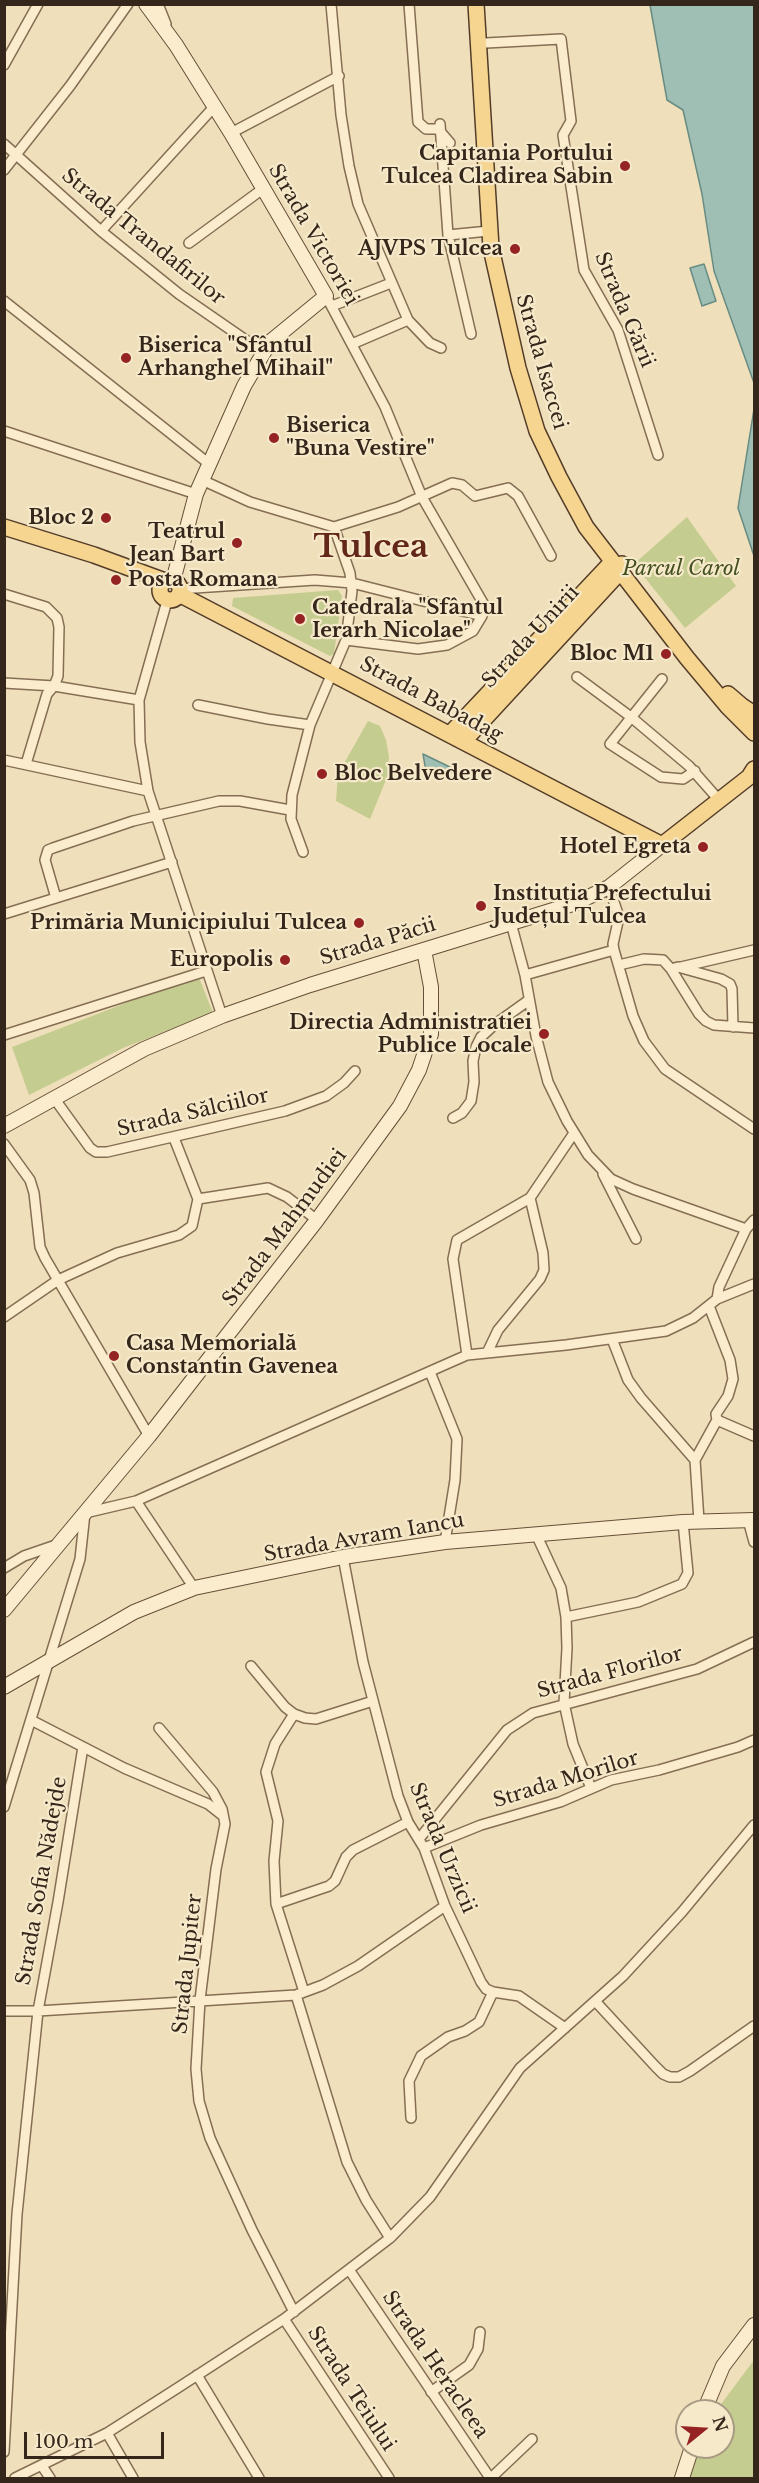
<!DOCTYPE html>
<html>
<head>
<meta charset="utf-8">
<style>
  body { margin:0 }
  #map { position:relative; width:759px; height:2483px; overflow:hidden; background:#efdfba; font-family:"Libre Baskerville",serif }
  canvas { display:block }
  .frame { position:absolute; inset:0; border:6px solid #34261a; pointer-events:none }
  .north { position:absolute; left:675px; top:2399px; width:60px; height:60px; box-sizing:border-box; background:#f6e9ca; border:2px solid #a89b84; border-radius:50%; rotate:72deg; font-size:16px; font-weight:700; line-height:24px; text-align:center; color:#34261a }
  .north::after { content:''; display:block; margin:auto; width:21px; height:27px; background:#962324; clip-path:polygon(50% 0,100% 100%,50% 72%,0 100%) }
  .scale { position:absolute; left:24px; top:2432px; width:140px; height:27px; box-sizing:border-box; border:3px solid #34261a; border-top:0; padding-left:8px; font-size:18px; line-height:21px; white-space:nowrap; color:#34261a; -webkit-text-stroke:4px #f6e9ca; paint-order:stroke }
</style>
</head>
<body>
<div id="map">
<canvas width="759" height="2483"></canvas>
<div class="frame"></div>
<div class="north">N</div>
<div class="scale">100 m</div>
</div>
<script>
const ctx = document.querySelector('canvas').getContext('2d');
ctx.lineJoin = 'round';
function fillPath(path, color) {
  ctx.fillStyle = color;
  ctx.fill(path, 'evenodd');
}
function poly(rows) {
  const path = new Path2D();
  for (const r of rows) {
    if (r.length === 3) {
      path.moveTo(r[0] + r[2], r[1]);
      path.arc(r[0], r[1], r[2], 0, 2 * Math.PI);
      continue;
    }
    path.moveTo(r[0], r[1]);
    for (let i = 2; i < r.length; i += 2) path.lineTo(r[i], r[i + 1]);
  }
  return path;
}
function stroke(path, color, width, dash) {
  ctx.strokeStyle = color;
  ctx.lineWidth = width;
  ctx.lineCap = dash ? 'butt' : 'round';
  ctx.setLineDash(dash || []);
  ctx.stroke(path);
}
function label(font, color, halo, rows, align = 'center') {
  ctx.font = font + ' "Libre Baskerville",serif';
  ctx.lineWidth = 4.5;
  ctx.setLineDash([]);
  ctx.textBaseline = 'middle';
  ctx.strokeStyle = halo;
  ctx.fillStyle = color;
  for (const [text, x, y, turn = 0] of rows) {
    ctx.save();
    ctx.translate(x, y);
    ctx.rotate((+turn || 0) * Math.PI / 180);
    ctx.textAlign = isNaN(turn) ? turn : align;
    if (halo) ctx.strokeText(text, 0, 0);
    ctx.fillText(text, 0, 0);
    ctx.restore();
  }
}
fillPath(poly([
  [687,517,736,586,685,628,634,564],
  [338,590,342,596,334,654,330,656,232,606,233,598],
  [368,721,380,726,386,740,389,757,388,775,370,819,336,801,338,774],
  [198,975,213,1013,123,1048,29,1095,12,1047],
  [754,2360,754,2478,680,2478,695,2447,723,2447,723,2411,716,2411]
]), '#c5cc8f');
const water = poly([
  [650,5,754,5,754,383,714,271,702,194,683,110,667,100,650,5],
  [704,264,716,301,702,306,690,268,704,264],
  [754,409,754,556,738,508,754,409],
  [423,754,456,770,445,776,433,775,425,766,423,754]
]);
fillPath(water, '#9fbfb5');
stroke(water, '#678c83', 1.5);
const street = poly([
  [158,4,166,24],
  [331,4,341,115,349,166,358,204,408,320,430,343,441,348],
  [409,4,418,122,426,129,438,129,450,143],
  [486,43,561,39,571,121,563,135,584,270,618,330,658,455],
  [4,65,38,4],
  [440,124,448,235,471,334],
  [231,133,339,76],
  [4,144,101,231,179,294,263,352],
  [4,170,70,86,128,4],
  [101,231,213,108],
  [448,235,489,231],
  [189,243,264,188],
  [326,296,385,407,422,497,483,603,482,616,473,631,447,645,418,649,346,640],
  [4,301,208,463],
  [332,306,391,283],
  [352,344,408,320],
  [4,431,196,494],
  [202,480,250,502,334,527,398,507,452,483,462,485,475,496,508,488,518,496,551,556],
  [180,589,315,580,352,583,482,616],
  [4,594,46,607,57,618,59,627,58,676,54,686,47,694,26,764],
  [167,601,139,700,140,742,148,791,222,1016],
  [577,677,631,717,689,766,719,800],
  [662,679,610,744,661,777,683,779,695,771],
  [4,683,54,686,139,700],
  [198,705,268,719,310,725],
  [4,760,148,791],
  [303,852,291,819,292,795,310,725,346,640,352,591,350,573,334,527],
  [609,887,619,917,613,944,614,950,633,1016,644,1041,665,1069,754,1129],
  [56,898,45,860,48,850,53,848,133,821,219,801,240,801,290,810],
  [4,914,172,862],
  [511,923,525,975,536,1036,548,1082,567,1121,588,1155,611,1179,633,1189,746,1229],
  [619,965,644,959,663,960,671,969,699,1014,706,1021,714,1025,754,1028],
  [681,967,754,950],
  [671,969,678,967,721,979,730,984,732,989,733,1027],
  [525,975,614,950],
  [4,1035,206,971],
  [54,1098,90,1148,96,1152,107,1152,285,1111,326,1096,344,1083,355,1071],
  [453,1118,462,1113,471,1101,474,1082,473,1061,476,1047,481,1037,494,1025,529,1000],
  [4,1144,30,1180,34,1193,40,1247,45,1258,149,1436],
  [603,1174,636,1239],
  [198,1199,268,1188,287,1197,317,1220],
  [717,1299,754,1284],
  [4,1317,58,1280,117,1253,179,1235,192,1226,198,1199,174,1138],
  [612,1339,628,1380,641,1398,695,1460],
  [487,1353,498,1330,540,1279,544,1270,543,1253,530,1198],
  [467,1355,453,1259,457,1240,530,1198,574,1133],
  [430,1372,457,1439,455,1480,445,1542],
  [717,1420,754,1436],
  [136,1501,194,1588],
  [748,1520,754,1542],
  [699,1521,695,1460,717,1420,716,1414,728,1396,733,1379,730,1360,709,1306],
  [536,1534,561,1588,566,1617,567,1648,564,1703,573,1744,591,1788],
  [343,1557,363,1662,398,1796,408,1822,424,1848,445,1906,481,1982,486,1989,493,1992,519,1996,565,2028],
  [4,1568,24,1556,56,1545],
  [566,1617,638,1602,682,1584,688,1573,683,1522],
  [251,1666,285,1707,294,1714,305,1718,316,1719,373,1701],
  [294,1714,275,1744,266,1772,278,1821,274,1861,276,1904,304,1992],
  [31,1720,124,1768,208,1804,222,1815],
  [159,1728,213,1792,222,1809,225,1824,216,1869,200,2000,196,2069,199,2101,210,2138,252,2230,294,2312],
  [4,1807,80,1559,85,1513,136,1501,467,1355,566,1345,666,1331,693,1318,717,1299,719,1287,746,1229,754,1220],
  [419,1839,507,1730,533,1713,697,1669,754,1642],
  [424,1848,481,1825,560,1802,611,1780,659,1770,738,1747,754,1740],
  [276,1904,329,1886,335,1881,346,1857,353,1850,408,1822],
  [296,1995,347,2162,366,2200,390,2238],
  [596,2002,655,2066,663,2074,670,2077,679,2077,690,2071,754,2026],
  [4,2011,38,2011,296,1995,323,1985,358,1966,445,1906],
  [411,2118,409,2081,421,2056,448,2037,465,2031,479,2022,493,1992],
  [350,2271,490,2478],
  [284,2319,389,2478],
  [197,2375,259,2478],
  [431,2392,469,2365,478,2349,480,2332],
  [107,2433,133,2478],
  [4,2452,17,2214,38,2011,58,1902,83,1747],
  [42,2466,50,2478],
  [15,2478,107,2433,176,2389,284,2319,390,2238,430,2197,520,2068,623,1976,682,1912,754,1825],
  [491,2478,532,2439]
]);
const secondary = poly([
  [146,4,176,45,231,133,326,296,270,342,244,386,196,494,173,581],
  [4,1126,144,1049,222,1016,310,985,576,903,609,887,662,845],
  [4,1610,149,1436,229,1333,317,1220,400,1106,419,1070,431,1034,431,987,424,950],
  [4,1687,134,1612,194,1588,343,1557,445,1542,683,1522,754,1520],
  [704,2411,723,2366,754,2325],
  [682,2478,692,2447]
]);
const primary = poly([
  [476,4,491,248,518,368,537,431,559,477,586,527,687,658,728,707,754,733],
  [4,527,94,555,165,581],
  [170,590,10],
  [179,594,662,845,749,777,754,769],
  [728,694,742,706,754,714],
  [450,734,612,562],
  [465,740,620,572,622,564]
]);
stroke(street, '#866e54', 12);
stroke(secondary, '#674f38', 16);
stroke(primary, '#533c29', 18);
stroke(street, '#faeccd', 9);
stroke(secondary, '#faeccd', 14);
stroke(primary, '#f5d58f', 15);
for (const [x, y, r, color] of [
  [625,166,6,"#962324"],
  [515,249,6,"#962324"],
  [126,358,6,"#962324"],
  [274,438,6,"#962324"],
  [106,518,6,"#962324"],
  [237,543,6,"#962324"],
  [116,580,6,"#962324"],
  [300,619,6,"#962324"],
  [666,654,6,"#962324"],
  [322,774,6,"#962324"],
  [703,847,6,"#962324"],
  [481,906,6,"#962324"],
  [359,923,6,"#962324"],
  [285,960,6,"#962324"],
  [544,1034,6,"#962324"],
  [114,1356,6,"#962324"]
]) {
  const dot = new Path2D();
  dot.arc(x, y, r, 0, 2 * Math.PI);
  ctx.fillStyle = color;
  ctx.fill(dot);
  stroke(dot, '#f6e9ca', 2);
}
label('bold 20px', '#34261a', '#f6e9ca', [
  ["Capitania Portului",613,154],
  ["Tulcea Cladirea Sabin",613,177],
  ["AJVPS Tulcea",503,249],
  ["Biserica \"Sfântul",138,346,"left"],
  ["Arhanghel Mihail\"",138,369,"left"],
  ["Biserica",286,426,"left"],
  ["\"Buna Vestire\"",286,449,"left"],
  ["Bloc 2",94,518],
  ["Teatrul",225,532],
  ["Jean Bart",225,555],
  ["Posta Romana",128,580,"left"],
  ["Catedrala \"Sfântul",312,608,"left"],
  ["Ierarh Nicolae\"",312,631,"left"],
  ["Bloc M1",654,654],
  ["Bloc Belvedere",334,774,"left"],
  ["Hotel Egreta",691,847],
  ["Instituția Prefectului",493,894,"left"],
  ["Județul Tulcea",493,917,"left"],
  ["Primăria Municipiului Tulcea",347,923],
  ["Europolis",273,960],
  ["Directia Administratiei",532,1023],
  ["Publice Locale",532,1046],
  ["Casa Memorială",126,1344,"left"],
  ["Constantin Gavenea",126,1367,"left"]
], 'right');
label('20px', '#34261a', '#f6e9ca', [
  ["Strada Victoriei",313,235,60],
  ["Strada Trandafirilor",143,237,39],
  ["Strada Gării",624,310,67],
  ["Strada Isaccei",541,362,74],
  ["Strada Unirii",531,637,-47],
  ["Strada Babadag",431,700,28],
  ["Strada Păcii",378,942,-17],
  ["Strada Sălciilor",193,1113,-13],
  ["Strada Mahmudiei",285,1228,-53],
  ["Strada Avram Iancu",364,1538,-10],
  ["Strada Florilor",610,1673,-15],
  ["Strada Morilor",566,1780,-17],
  ["Strada Urzicii",442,1848,67],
  ["Strada Sofia Nădejde",42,1881,-80],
  ["Strada Jupiter",188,1964,-84],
  ["Strada Heracleea",435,2365,56],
  ["Strada Teiului",351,2389,57]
]);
label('italic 20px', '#455120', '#f6e9ca', [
  ["Parcul Carol",681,569]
]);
label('bold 32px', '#622718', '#f6e9ca', [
  ["Tulcea",371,548]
]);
</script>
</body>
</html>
